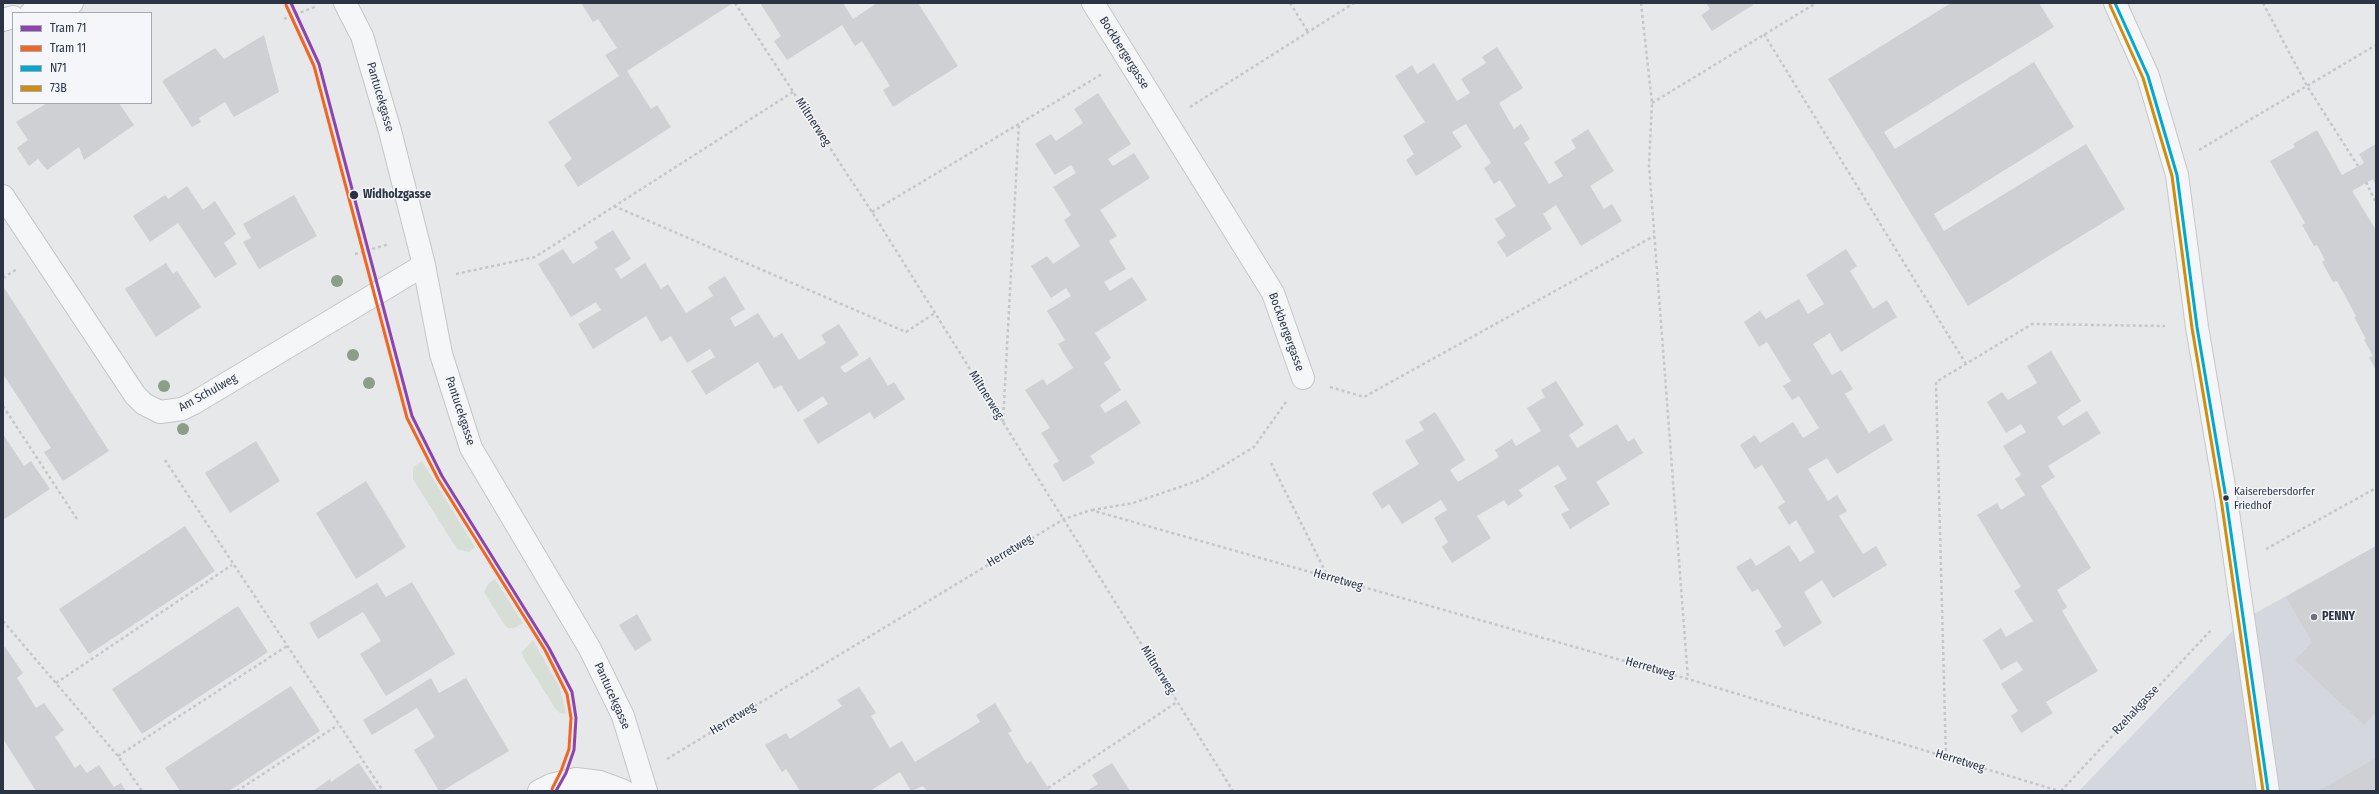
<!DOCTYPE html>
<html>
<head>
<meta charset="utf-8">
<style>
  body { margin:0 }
  #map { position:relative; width:2379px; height:794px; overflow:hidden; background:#e6e8ea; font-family:"Fira Sans Condensed",sans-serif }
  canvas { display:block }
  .frame { position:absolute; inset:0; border:4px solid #2b3445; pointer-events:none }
  .legend { position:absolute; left:12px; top:12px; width:140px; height:92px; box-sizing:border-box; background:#f4f6f9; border:1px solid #a4a8b1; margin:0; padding:5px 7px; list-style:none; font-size:12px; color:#2b3445 }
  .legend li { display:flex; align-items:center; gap:8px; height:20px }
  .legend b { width:20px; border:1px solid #a4a8b1 }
</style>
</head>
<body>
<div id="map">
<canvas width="2379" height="794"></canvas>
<div class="frame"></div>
<ul class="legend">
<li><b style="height:5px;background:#8e44ad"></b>Tram 71</li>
<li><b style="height:5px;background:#f26522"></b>Tram 11</li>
<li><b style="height:5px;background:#00a9ce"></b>N71</li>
<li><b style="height:5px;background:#ce8f0e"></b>73B</li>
</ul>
</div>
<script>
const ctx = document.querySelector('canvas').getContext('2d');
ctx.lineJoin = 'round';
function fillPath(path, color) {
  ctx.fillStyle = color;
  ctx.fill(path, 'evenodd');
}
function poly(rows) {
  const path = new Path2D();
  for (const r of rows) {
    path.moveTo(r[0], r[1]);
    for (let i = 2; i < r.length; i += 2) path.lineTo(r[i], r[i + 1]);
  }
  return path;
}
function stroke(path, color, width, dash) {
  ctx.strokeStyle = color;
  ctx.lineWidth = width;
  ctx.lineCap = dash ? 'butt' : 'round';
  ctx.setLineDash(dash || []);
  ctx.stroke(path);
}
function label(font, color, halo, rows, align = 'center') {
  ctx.font = font + ' "Fira Sans Condensed",sans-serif';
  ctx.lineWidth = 3;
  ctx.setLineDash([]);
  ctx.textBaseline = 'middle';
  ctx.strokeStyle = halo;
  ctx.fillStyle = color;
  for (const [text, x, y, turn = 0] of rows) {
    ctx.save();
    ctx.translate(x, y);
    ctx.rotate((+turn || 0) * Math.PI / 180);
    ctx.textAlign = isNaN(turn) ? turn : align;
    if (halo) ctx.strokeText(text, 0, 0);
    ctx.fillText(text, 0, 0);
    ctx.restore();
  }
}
fillPath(poly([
  [2376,546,2376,791,2079,791,2243,620]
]), '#d4d7dd');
fillPath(poly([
  [422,461,475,547,469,552,457,549,413,479,413,467],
  [495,579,523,623,514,628,508,628,504,624,484,592,488,584],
  [533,640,560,688,566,714,560,713,555,708,523,657,522,652]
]), '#d6ded6');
fillPath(poly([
  [581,3,733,3,627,71,651,109,657,105,671,127,578,187,564,165,572,159,548,122,619,76,605,55,617,48,598,19,593,22],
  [760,3,843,3,853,19,877,3,918,3,958,66,893,107,883,90,890,86,862,41,855,46,842,25,787,60,774,41,781,36],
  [1706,3,1752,3,1753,5,1712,31,1701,15,1710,9],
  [1951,3,2039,3,2054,27,1884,132,1895,149,2034,62,2074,127,1934,214,1944,231,2086,144,2125,209,1968,306,1828,79],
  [264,35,279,92,234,117,225,102,199,118,201,122,192,127,162,81,215,48,224,59],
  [1497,47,1523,88,1499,103,1514,129,1521,124,1530,139,1524,143,1549,184,1563,176,1554,162,1576,148,1571,140,1588,129,1614,171,1590,186,1604,209,1612,204,1622,221,1581,246,1556,205,1543,214,1552,229,1507,257,1497,242,1506,236,1495,219,1516,206,1500,180,1494,184,1484,168,1491,163,1466,124,1452,132,1462,147,1416,176,1406,160,1414,154,1403,136,1425,122,1395,76,1412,65,1417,74,1434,63,1457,101,1470,93,1461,79,1486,63,1482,57],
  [1098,93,1131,144,1108,159,1113,166,1134,153,1150,178,1100,210,1117,236,1109,241,1126,269,1104,282,1110,291,1132,277,1147,300,1095,333,1111,358,1104,363,1121,390,1100,405,1105,413,1126,400,1141,423,1090,456,1095,463,1063,482,1053,465,1059,461,1041,433,1050,428,1025,390,1043,379,1047,385,1073,368,1058,344,1065,340,1047,311,1071,296,1066,288,1051,298,1031,266,1047,256,1053,264,1080,246,1064,220,1071,215,1053,187,1076,173,1071,165,1055,175,1035,144,1051,134,1056,141,1083,123,1074,109],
  [47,103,119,103,134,125,84,160,79,147,47,170,38,159,29,166,17,148,28,140,16,122],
  [2317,130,2342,175,2364,163,2359,154,2376,144,2376,185,2373,179,2352,191,2376,230,2376,370,2369,357,2373,356,2364,340,2366,339,2354,317,2356,316,2337,281,2333,282,2322,262,2325,260,2317,245,2314,246,2302,225,2305,223,2270,161,2295,147,2293,144],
  [187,186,203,210,215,201,236,234,224,243,237,264,215,278,178,223,150,242,133,216,165,195,168,199],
  [294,195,317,236,259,269,243,242,251,238,243,224],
  [613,230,631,259,615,269,621,279,645,263,661,289,668,284,686,313,713,296,708,287,725,276,745,309,730,318,735,327,758,313,774,338,782,333,799,360,826,343,821,335,839,324,859,355,840,367,845,373,870,357,888,386,894,382,905,399,874,419,870,412,818,444,803,420,828,404,823,396,798,412,781,385,774,389,758,362,706,395,691,371,715,357,710,349,687,363,671,336,661,342,646,316,593,349,578,324,601,310,596,302,571,317,538,264,563,249,573,264,598,248,594,242],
  [1846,249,1857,266,1850,271,1873,309,1887,300,1897,317,1841,352,1830,333,1813,344,1832,375,1841,370,1853,389,1845,394,1869,433,1884,424,1893,440,1837,474,1827,458,1808,469,1828,501,1837,495,1847,511,1839,516,1863,554,1876,546,1887,565,1833,598,1822,580,1804,592,1822,623,1784,647,1775,631,1782,627,1758,589,1752,592,1736,567,1751,558,1756,566,1789,545,1800,562,1815,552,1796,520,1789,525,1778,507,1785,502,1762,465,1755,469,1740,445,1755,435,1760,443,1793,422,1803,438,1819,428,1799,396,1792,400,1783,386,1791,381,1767,342,1759,347,1744,322,1760,311,1766,319,1799,299,1808,314,1824,304,1806,275],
  [166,263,173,274,177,271,201,307,156,337,125,289],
  [3,286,109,451,63,481,44,452,51,448,3,374],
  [2051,351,2081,401,2057,417,2063,426,2087,411,2101,433,2048,466,2055,477,2041,486,2091,568,2057,590,2067,607,2062,611,2098,671,2046,702,2053,713,2021,733,2011,716,2018,711,2001,684,2023,670,2017,661,2001,670,1983,640,2001,628,2006,637,2033,621,2014,591,2021,587,1977,515,1997,503,2001,510,2025,495,2015,479,2021,475,2003,446,2026,432,2021,424,2006,433,1987,402,2002,392,2008,400,2037,383,2027,366],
  [1556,381,1584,425,1569,435,1577,448,1617,424,1628,442,1634,438,1643,453,1596,482,1610,504,1570,529,1561,514,1569,510,1554,486,1567,479,1558,465,1519,490,1523,496,1508,506,1504,500,1477,516,1491,538,1452,563,1442,547,1448,542,1434,518,1447,510,1441,500,1402,524,1389,504,1382,509,1372,493,1419,464,1405,441,1424,430,1419,422,1435,412,1465,460,1450,470,1458,482,1499,457,1495,450,1512,439,1516,446,1541,431,1527,408,1545,397,1541,390],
  [3,434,24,466,31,461,50,489,3,520],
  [256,441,280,481,230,513,205,473],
  [366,481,406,547,356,579,316,513],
  [185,526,215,571,89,654,59,609],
  [2376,546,2376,712,2364,725,2295,660,2312,642,2286,597],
  [412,582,455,654,386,696,360,654,381,641,363,612,318,639,309,623,377,583,386,597],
  [238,606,268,652,142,734,112,689],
  [637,614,652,640,635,651,619,625],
  [5,647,23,673,17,678,36,708,44,703,64,730,55,737,75,768,80,764,87,773,99,765,114,787,121,783,126,791,36,791,3,739,3,649],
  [431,678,439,693,466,678,509,751,442,791,439,791,414,750,435,737,417,708,372,735,363,720],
  [291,686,320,731,229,791,180,791,165,768],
  [859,687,876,713,871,716,890,748,902,741,915,762,980,722,976,715,995,703,1012,731,1008,733,1027,764,1031,761,1050,791,927,791,923,786,911,791,900,772,870,791,800,791,786,769,782,772,765,745,786,733,790,739,842,706,837,700],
  [2376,758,2376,791,2318,791],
  [359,763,378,791,313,791,330,779,331,782],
  [1112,763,1130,791,1087,791,1098,784,1092,775]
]), '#ced0d3');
const street = poly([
  [345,3,362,36,390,131,424,265,441,354,471,448,590,649,623,716,646,791],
  [1093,3,1273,293,1303,378],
  [2115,3,2148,76,2177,175,2197,327,2226,498,2268,791],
  [31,13,72,3],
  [3,20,13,17],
  [3,196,135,395,144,404,160,412,182,409,194,403,424,265],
  [539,791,551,785,576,779,600,782,624,791]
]);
stroke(street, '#c4c6c8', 24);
stroke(poly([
  [735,3,872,212,1233,791],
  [1290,3,1308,32],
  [1641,3,1652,103,1649,165,1688,679],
  [2263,3,2307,86,2358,166],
  [284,19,317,6],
  [1764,34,1966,364],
  [1652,103,1816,3],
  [1190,107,1354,3],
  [2199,150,2376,45],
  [2366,182,2376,203],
  [614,206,906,332,935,313],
  [872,212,1102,74],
  [355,254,389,244],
  [456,274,535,257,793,92],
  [3,278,17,269],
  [1330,387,1364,397,1654,236],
  [3,406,77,519],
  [1003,422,1019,123],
  [165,460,383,791],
  [1271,463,1328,577],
  [1092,510,1133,503,1200,480,1254,447,1286,402],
  [2266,549,2376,488],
  [3,621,118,756,142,791],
  [56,683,232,565],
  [118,756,287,646],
  [1946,757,1936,382,2032,324,2165,326],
  [667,759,1064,519,1091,510,1688,679,2059,791],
  [1048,788,1177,702],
  [237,791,338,725],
  [2061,791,2212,629]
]), '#c5c6ca', 2.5, [3, 3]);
stroke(street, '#f5f6f7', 22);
stroke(poly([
  [2115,3,2148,76,2177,175,2197,327,2226,498,2268,791]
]), '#00a9ce', 3);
stroke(poly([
  [2110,5,2143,78,2172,176,2192,328,2221,499,2263,791]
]), '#ce8f0e', 3);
stroke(poly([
  [291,3,319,64,412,416,442,476,549,648,572,692,576,718,574,750,566,773,556,791]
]), '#8e44ad', 3);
stroke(poly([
  [286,5,314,66,407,418,438,479,545,650,567,694,571,718,569,749,561,771,552,789]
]), '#f26522', 3);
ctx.fillStyle = '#8a9e88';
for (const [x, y] of [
  [337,281],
  [353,355],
  [369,383],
  [164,386],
  [183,429]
]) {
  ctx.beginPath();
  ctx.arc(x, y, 6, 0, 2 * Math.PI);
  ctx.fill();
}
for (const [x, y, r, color] of [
  [354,195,5,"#2b3445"],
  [2226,498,3.5,"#2b3445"],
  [2314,617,4,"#6c737f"]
]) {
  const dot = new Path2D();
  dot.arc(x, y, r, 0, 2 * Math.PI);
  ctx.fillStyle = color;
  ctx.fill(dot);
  stroke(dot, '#f4f6f9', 1.5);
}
label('11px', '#2b3445', '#f4f6f9', [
  ["Kaiserebersdorfer",2234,492],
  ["Friedhof",2234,506]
], 'left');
label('12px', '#2b3445', '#f4f6f9', [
  ["Bockbergergasse",1124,53,58],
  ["Pantucekgasse",380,97,74],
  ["Miltnerweg",813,122,57],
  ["Bockbergergasse",1286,332,70],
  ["Am Schulweg",208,393,-29],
  ["Miltnerweg",986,395,58],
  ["Pantucekgasse",460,411,72],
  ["Herretweg",1010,551,-31],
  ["Herretweg",1338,580,16],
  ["Herretweg",1650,668,16],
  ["Miltnerweg",1158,670,58],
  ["Pantucekgasse",612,696,66],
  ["Rzehakgasse",2136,710,-47],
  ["Herretweg",733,719,-31],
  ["Herretweg",1960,761,17]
]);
label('bold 12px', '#2b3445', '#f4f6f9', [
  ["Widholzgasse",363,195]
], 'left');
label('bold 12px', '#2b3445', '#f4f6f9', [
  ["PENNY",2322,617]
], 'left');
</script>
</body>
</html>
